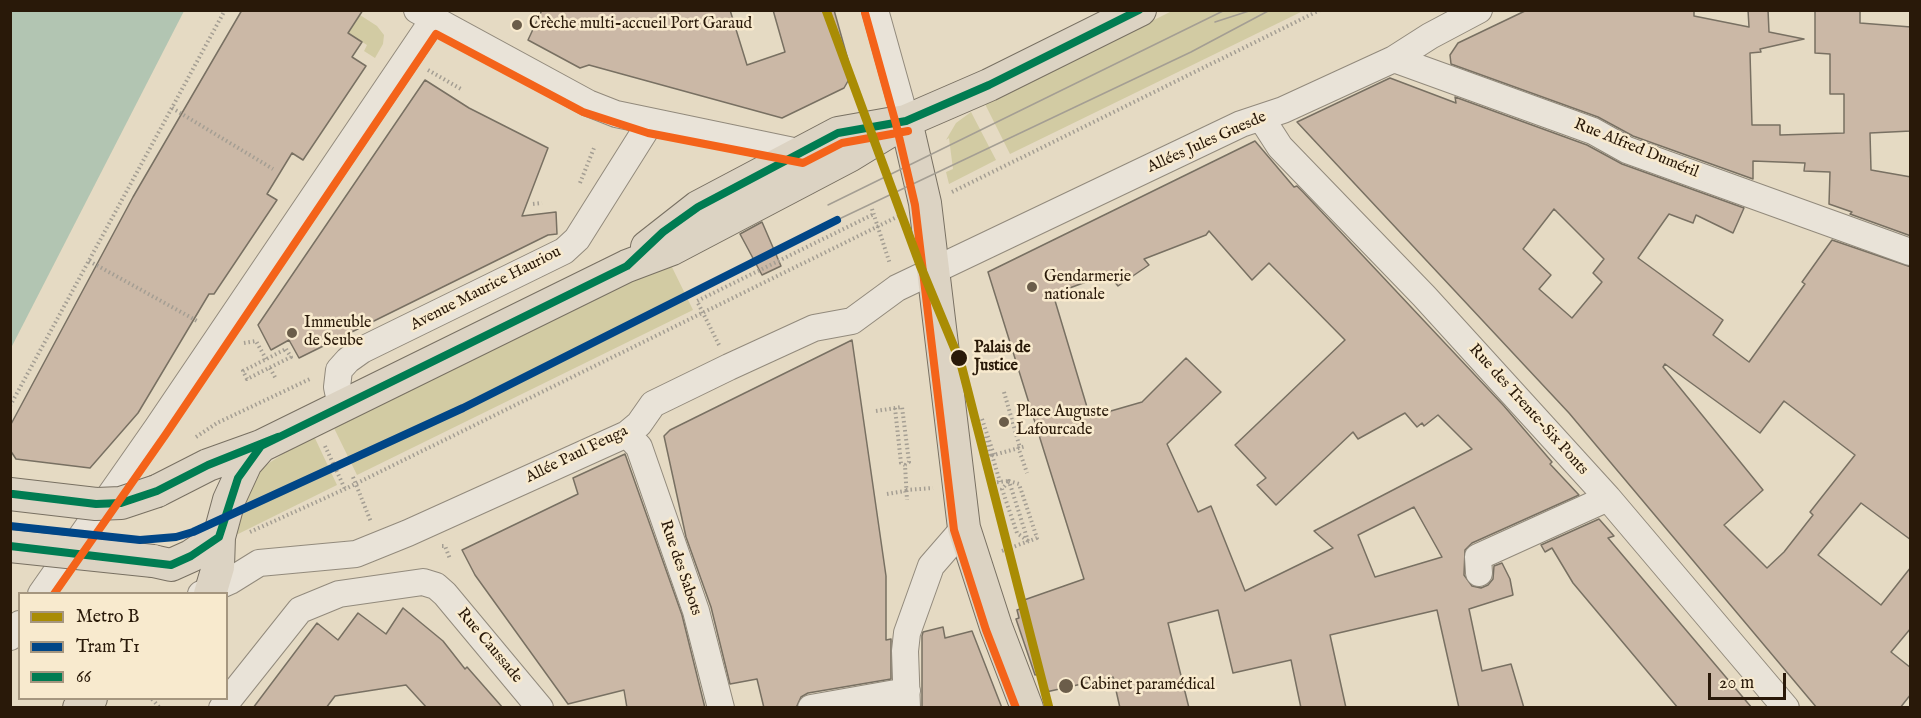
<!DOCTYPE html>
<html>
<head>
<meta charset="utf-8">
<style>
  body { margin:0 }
  #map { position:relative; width:1921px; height:718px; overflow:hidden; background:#e5dac3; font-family:"IM FELL English",serif }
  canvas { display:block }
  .frame { position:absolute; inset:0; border:12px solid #291909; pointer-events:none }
  .legend { position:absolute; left:18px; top:592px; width:210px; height:108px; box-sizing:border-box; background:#f8eace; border:2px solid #a5967f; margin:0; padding:8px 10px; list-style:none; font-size:18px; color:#291909 }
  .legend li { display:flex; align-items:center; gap:12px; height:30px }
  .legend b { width:30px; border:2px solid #a5967f }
  .scale { position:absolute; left:1708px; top:673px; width:78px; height:27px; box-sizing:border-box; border:3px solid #291909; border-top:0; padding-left:8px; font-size:18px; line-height:21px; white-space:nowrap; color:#291909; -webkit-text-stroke:4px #f8eace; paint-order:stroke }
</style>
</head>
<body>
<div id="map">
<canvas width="1921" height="718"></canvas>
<div class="frame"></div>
<ul class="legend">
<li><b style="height:8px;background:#a98c04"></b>Metro B</li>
<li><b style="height:8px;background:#004687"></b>Tram T1</li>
<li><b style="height:8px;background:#007c52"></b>66</li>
</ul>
<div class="scale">20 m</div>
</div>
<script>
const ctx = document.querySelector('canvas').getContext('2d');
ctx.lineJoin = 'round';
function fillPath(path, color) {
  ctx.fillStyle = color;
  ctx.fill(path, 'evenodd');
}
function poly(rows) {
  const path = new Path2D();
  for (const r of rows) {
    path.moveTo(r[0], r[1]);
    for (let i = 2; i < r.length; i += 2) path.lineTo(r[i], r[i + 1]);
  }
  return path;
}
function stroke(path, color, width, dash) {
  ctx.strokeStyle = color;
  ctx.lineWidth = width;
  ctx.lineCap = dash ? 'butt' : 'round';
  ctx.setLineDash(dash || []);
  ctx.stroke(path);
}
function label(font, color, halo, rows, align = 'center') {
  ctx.font = font + ' "IM FELL English",serif';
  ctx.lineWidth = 5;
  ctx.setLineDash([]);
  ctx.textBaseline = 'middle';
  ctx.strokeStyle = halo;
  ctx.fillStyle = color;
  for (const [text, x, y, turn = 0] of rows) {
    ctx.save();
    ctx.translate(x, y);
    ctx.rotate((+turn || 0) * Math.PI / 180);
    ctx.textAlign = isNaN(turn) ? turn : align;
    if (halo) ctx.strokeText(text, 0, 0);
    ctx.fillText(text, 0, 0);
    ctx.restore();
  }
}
fillPath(poly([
  [1172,11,1303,11,1010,154,985,104],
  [360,15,377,26,384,35,383,44,375,58,364,51,367,45,348,33],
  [971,112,996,160,949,184,946,172,953,169,949,138,946,140,956,123],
  [668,259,693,310,357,475,332,424],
  [313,434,337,485,232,537,246,489,257,471]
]), '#d2cba3');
fillPath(poly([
  [11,10,184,11,11,348,10,11]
]), '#b2c5b2');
const building = poly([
  [242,10,363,10,348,33,362,42,352,57,366,66,303,160,292,153,267,194,277,200,214,294,209,294,138,413,90,468,16,459,10,450,10,426,133,197,242,10],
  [542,10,730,10,747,65,785,52,773,10,834,10,852,74,844,88,782,118,589,65,580,68,528,40,542,10],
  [1527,10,1694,10,1694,16,1749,27,1748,10,1768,10,1769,32,1804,39,1760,49,1761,52,1750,53,1752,125,1780,125,1780,135,1844,133,1844,94,1830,94,1830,54,1815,53,1815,10,1860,10,1860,23,1911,27,1911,131,1870,133,1871,170,1911,177,1911,236,1850,214,1852,212,1829,204,1830,172,1804,171,1805,163,1753,161,1753,179,1633,136,1598,117,1451,64,1450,55,1458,43,1527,10],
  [1390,78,1456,103,1455,97,1587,145,1622,164,1744,208,1733,233,1696,215,1693,223,1669,214,1638,258,1723,320,1713,335,1749,362,1805,284,1802,282,1832,240,1911,267,1911,540,1861,503,1818,555,1881,605,1911,567,1911,628,1891,652,1911,668,1911,694,1900,708,1817,708,1569,413,1297,122,1390,78],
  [1554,209,1604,259,1593,273,1602,282,1572,318,1539,289,1551,275,1523,249,1554,209],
  [1665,364,1760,433,1784,401,1855,455,1810,512,1813,515,1784,552,1767,568,1724,525,1763,490,1663,367,1665,364],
  [425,80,469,108,548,148,522,216,556,212,557,234,548,235,299,358,289,340,271,350,258,325,425,80],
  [1255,141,1294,187,1297,186,1303,192,1504,406,1552,462,1550,464,1579,495,1472,543,1465,550,1464,575,1472,586,1481,588,1488,585,1493,579,1494,566,1502,563,1510,579,1513,595,1469,609,1482,671,1511,664,1524,708,1459,708,1437,610,1330,635,1346,708,1301,708,1291,660,1233,673,1218,610,1168,623,1189,708,1120,708,1113,677,1046,692,1040,673,1035,675,1016,619,1019,618,1017,610,1026,607,1024,600,1084,579,988,272,1255,141],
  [1209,231,1252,280,1269,263,1345,340,1235,445,1266,478,1257,485,1276,505,1353,432,1358,439,1405,413,1417,427,1422,423,1424,426,1438,415,1472,449,1314,531,1333,548,1245,591,1211,506,1198,512,1167,444,1221,392,1186,358,1142,402,1090,417,1053,294,1108,274,1118,286,1149,265,1144,259,1206,235,1209,231],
  [1414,507,1442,557,1375,577,1358,535,1414,507],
  [762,222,781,266,762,275,740,234,762,222],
  [852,340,886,576,886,640,891,639,891,679,808,693,801,697,796,708,764,708,757,679,730,684,711,607,686,537,664,436,670,430,852,340],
  [625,454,682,615,705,708,627,708,624,690,568,704,475,575,462,550,578,494,573,478,625,454],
  [1599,519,1614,536,1608,538,1752,708,1678,708,1573,583,1552,548,1545,552,1541,545,1599,519],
  [403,608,443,641,465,669,467,667,503,708,427,708,406,685,335,696,326,708,253,708,317,623,338,640,358,613,386,634,403,608],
  [943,627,945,638,972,631,1002,708,922,708,922,636,923,632,943,627]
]);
fillPath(building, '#cbb8a6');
stroke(building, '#787062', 1.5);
const minor = poly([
  [417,10,588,103,616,114,803,153],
  [875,10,906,121],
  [1394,59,1593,131,1627,150,1910,252],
  [1262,119,1280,147,1424,296,1608,498,1786,708],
  [341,406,337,387,339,370,348,360,362,350,564,251,577,239,650,123],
  [627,434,639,447,696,611,721,708],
  [1479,573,1478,557,1608,498],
  [41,594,157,428,433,20],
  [201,594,230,581,259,563,356,554,408,533,627,434,639,424,653,404,729,367,814,328,852,321,897,288,1241,124,1283,110,1394,59,1430,36,1479,10],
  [10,637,20,624],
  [222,708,300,610,339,594,423,582,436,586,445,594,540,708],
  [811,708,907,691],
  [907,708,905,651,907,633,931,566,964,528]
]);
const major = poly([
  [906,121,925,203,964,528,996,627,1027,708],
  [647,247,698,207,838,133,906,121,989,85,1140,10],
  [157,491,208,465,261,446,627,266,672,249,849,156,906,121],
  [153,561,171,565,191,556,219,537],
  [210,594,218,567,219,537,229,500,246,463,261,446],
  [79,708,91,698]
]);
stroke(minor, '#928a7c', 28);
stroke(major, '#787062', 34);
stroke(poly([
  [428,70,461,89],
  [172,108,273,169],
  [580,183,594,148],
  [952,192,1320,10],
  [533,204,542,203],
  [872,209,890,264],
  [89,261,199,322],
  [244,343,256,341,266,359],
  [719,345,697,301,874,214],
  [286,349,291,357,247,379,243,371,286,349],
  [270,368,276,379],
  [1004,392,1020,448],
  [10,406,225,10],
  [895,408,901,463,905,465,907,500],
  [876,411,902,407,909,462,905,465],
  [982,419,994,455],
  [196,437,217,423,312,378],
  [984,437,990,456],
  [325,446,345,489],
  [1018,447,1027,473],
  [992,455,1000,482],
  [983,458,1026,446],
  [353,477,371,522],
  [988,483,1009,481,1002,489,1017,533,1028,541],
  [906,490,933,488],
  [887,494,905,491,906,494],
  [250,532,345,489,899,216],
  [442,546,445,546,450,559],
  [1002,551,1037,538,1019,484,1009,481,1028,541],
  [152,699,160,708]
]), '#a49e93', 4, [1.5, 3]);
stroke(minor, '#e9e3d8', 26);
stroke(major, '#dcd3c3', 32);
stroke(poly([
  [1215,22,1252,10],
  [828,205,1225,10],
  [837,220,1191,52,1270,10]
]), '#a49e93', 1.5);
const majorBridge = poly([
  [10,494,96,504,121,503,157,491],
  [10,546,153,561]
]);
stroke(majorBridge, '#787062', 34, []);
stroke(majorBridge, '#dcd3c3', 32);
stroke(poly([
  [13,494,96,504,121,503,157,491,208,465,278,437],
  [10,546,171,565,191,556,219,537,238,478,261,446,627,266,663,232,698,207,838,133,906,121,989,85,1139,10]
]), '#007c52', 8);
stroke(poly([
  [865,13,896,124,915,205,954,530,986,630,1016,708],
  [54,594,166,434,436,34,583,112,648,133,803,163,842,143,908,131]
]), '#f4631a', 8);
stroke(poly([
  [10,526,140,540,176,537,193,532,463,408,837,220]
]), '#004687', 8);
stroke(poly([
  [826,10,920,265,961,364,1049,708]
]), '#a98c04', 9);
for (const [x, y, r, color] of [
  [517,25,6,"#6b5d4a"],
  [1032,287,6,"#6b5d4a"],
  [292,333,6,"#6b5d4a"],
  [959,358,9,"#291909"],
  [1004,422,6,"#6b5d4a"],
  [1066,686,8,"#6b5d4a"]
]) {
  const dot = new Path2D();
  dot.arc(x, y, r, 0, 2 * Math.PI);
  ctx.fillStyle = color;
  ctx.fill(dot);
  stroke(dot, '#f8eace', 2);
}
label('16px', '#291909', '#f8eace', [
  ["Crèche multi-accueil Port Garaud",529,25],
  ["Gendarmerie",1044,278],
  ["nationale",1044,296],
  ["Immeuble",304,324],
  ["de Seube",304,342],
  ["Place Auguste",1016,413],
  ["Lafourcade",1016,431],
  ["Cabinet paramédical",1080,686]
], 'left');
label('16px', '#291909', '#f8eace', [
  ["Allées Jules Guesde",1207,143,-24],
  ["Rue Alfred Duméril",1636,149,22],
  ["Avenue Maurice Hauriou",486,289,-27],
  ["Rue des Trente-Six Ponts",1528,410,48],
  ["Allée Paul Feuga",577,455,-26],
  ["Rue des Sabots",680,568,71],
  ["Rue Caussade",489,646,50]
]);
label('bold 16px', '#291909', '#f8eace', [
  ["Palais de",974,349],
  ["Justice",974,367]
], 'left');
</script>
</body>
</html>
